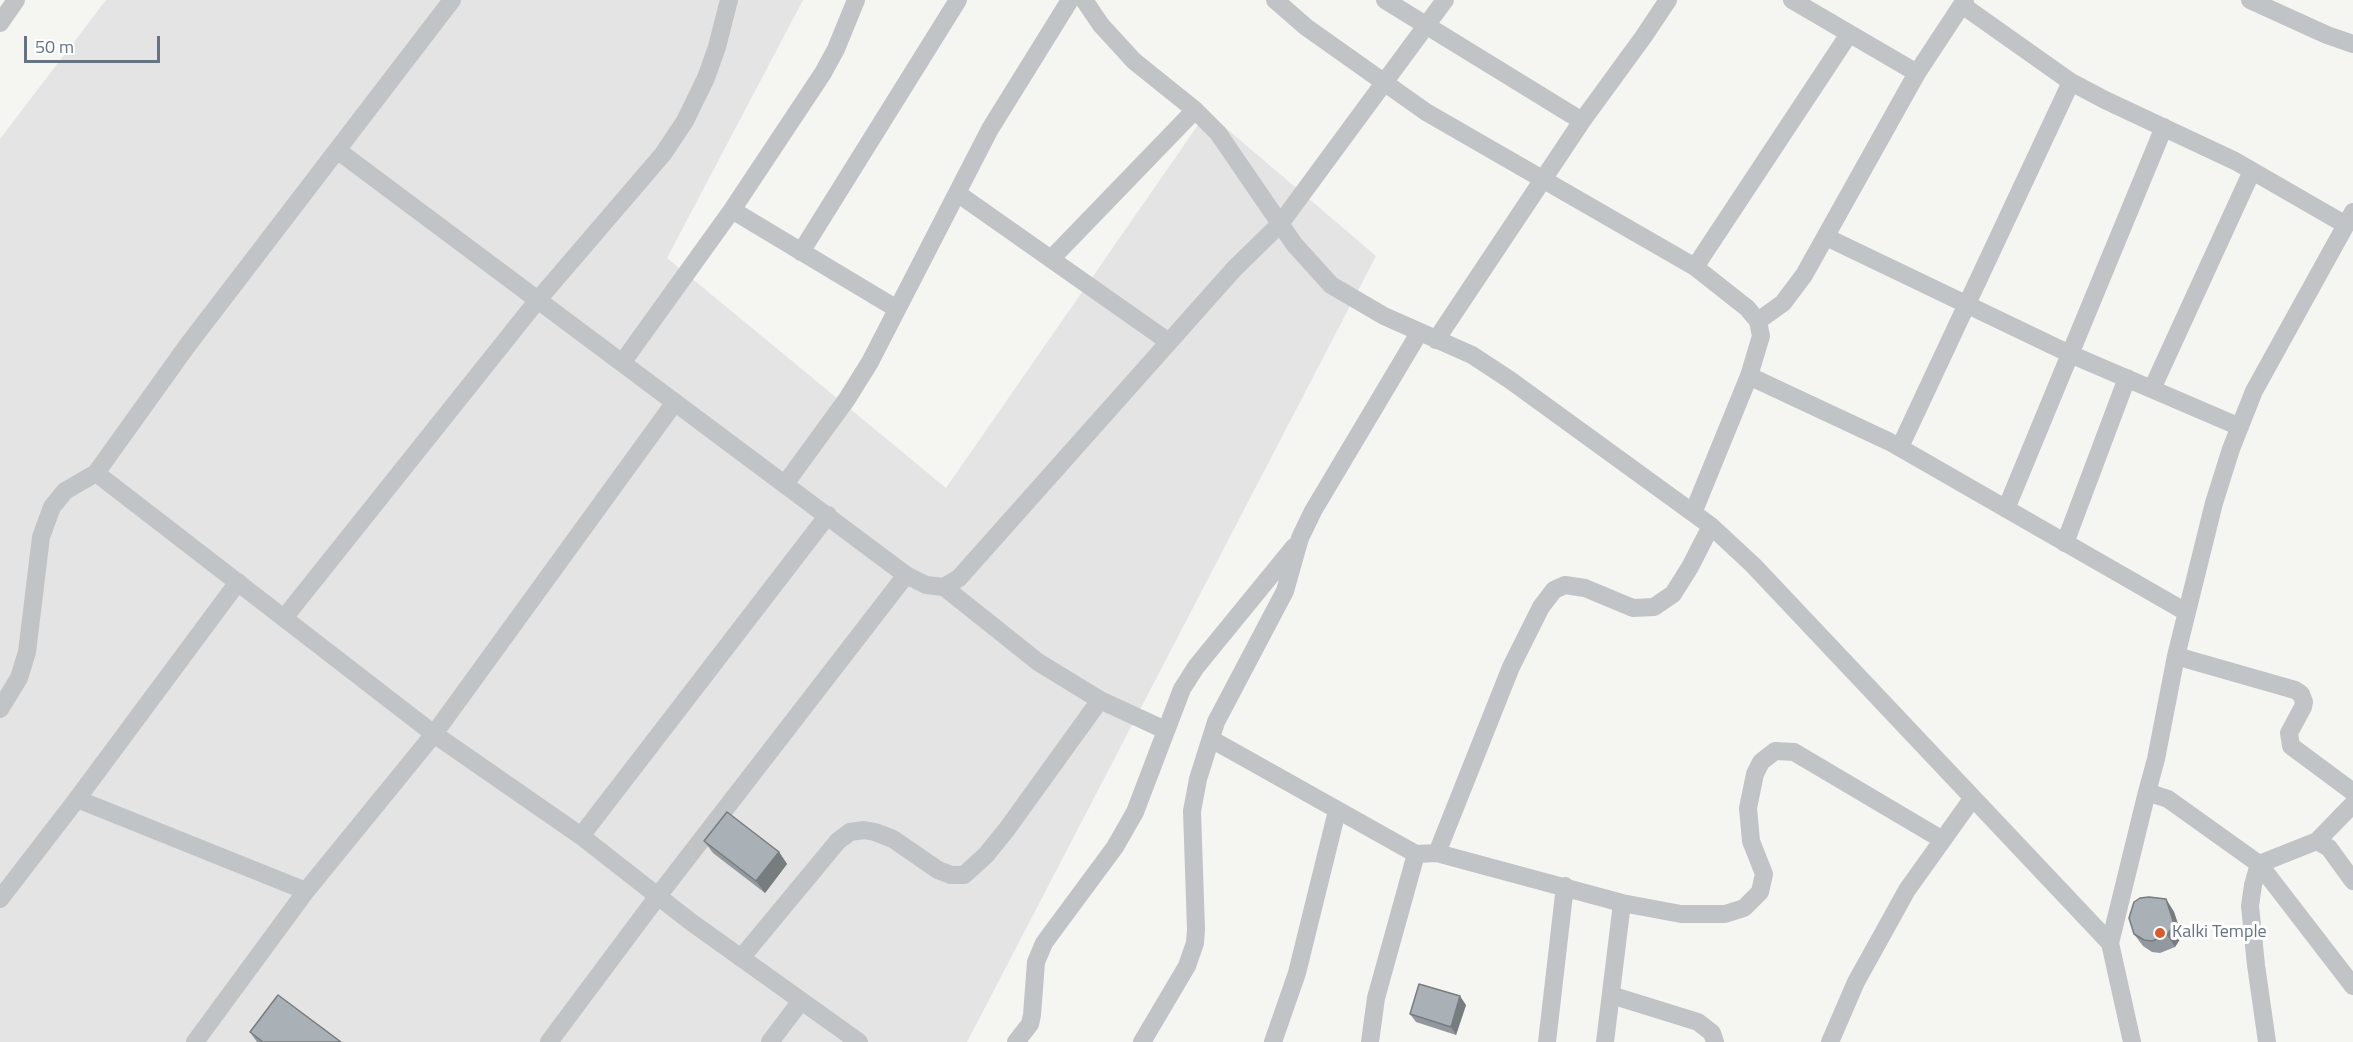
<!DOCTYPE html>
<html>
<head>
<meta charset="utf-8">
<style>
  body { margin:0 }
  #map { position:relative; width:2353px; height:1042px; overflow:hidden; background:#f5f5f2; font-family:"Titillium Web",sans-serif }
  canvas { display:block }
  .scale { position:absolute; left:24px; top:36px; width:136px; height:27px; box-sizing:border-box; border:3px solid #667481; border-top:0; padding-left:8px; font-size:18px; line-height:21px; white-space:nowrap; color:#667481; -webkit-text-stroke:4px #fff; paint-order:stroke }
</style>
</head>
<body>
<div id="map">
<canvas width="2353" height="1042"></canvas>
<div class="scale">50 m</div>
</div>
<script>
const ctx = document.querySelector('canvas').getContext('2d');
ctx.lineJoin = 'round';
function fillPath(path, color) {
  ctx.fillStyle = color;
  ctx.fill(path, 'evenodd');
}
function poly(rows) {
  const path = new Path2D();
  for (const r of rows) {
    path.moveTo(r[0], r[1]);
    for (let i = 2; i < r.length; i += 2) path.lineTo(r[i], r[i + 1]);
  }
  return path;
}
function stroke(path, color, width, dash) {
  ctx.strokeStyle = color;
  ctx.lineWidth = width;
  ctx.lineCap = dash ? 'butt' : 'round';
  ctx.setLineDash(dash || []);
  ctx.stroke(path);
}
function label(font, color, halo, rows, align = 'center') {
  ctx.font = font + ' "Titillium Web",sans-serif';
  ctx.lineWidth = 6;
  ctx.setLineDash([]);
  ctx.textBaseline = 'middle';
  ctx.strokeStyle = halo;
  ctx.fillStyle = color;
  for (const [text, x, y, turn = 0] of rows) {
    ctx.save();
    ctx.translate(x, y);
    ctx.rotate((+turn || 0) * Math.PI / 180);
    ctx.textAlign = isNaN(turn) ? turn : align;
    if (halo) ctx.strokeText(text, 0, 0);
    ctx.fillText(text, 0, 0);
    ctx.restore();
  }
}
fillPath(poly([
  [106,0,803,0,667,258,946,488,1207,112,1376,256,967,1042,0,1042,0,139]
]), '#e3e4e3');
stroke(poly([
  [1084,0,1101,25,1134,61,1195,110,1218,133,1294,244,1331,285,1384,316,1472,355,1510,380,1711,526,1753,565,2110,943],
  [1275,0,1306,27,1426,112,1695,267,1747,308,1758,321,1761,336,1749,376,1693,513],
  [1385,0,1582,121],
  [1792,0,1917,73],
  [2250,0,2327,35,2353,44],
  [1962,5,2071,82,2105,100,2235,161,2346,225],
  [0,23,16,0],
  [337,150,906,575,926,585,944,587,959,578,1234,269,1280,224,1445,0],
  [957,193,1169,342],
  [732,210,897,309],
  [1826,237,2070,354,2240,427],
  [801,252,958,0],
  [1051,259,1195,110],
  [1695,267,1849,34],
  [1758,321,1783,303,1804,275,1917,73,1965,0],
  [1436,340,1582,121,1644,36,1668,0],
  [622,363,732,210,823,73,836,49,856,0],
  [1749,376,1890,442,2186,612],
  [2152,389,2252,171],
  [1900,447,2071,82],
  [96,473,434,734,581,836,691,922,859,1042],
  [785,484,847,399,870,362,990,129,1070,0],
  [2006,509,2164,127],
  [2065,543,2127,378],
  [944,587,1038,662,1100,700,1165,730],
  [284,618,537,301,663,154,685,121,706,78,717,47,729,0],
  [2176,656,2295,690,2301,694,2304,702,2303,707,2289,733,2291,746,2353,792],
  [0,709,19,678,27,652,41,537,52,507,65,491,96,473,187,346,452,0],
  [1211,739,1416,854,1437,853,1622,903,1681,914,1725,914,1744,908,1760,892,1764,874,1751,841,1748,808,1755,774,1761,762,1775,751,1794,752,1941,839],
  [2147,792,2168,799,2259,864,2317,841,2329,848,2353,881],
  [77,799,306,891],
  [581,836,828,515],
  [2317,841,2353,804],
  [1437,853,1511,667,1541,607,1554,590,1565,585,1585,588,1633,608,1654,607,1673,594,1690,567,1711,526],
  [2259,864,2253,885,2250,906,2256,965,2267,1042],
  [2259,864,2353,986],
  [0,899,77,799,238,582],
  [741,958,838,841,850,832,864,830,875,832,893,839,938,870,951,875,964,875,986,855,1007,829,1100,700],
  [1611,995,1698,1022,1712,1033,1715,1042],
  [195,1042,306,891,434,734,675,402],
  [549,1042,658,896,906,575],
  [770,1042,801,1001],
  [1016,1042,1030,1024,1032,1015,1036,962,1044,943,1115,847,1135,812,1182,689,1196,667,1294,547],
  [1142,1042,1187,966,1195,943,1196,929,1192,811,1198,779,1216,722,1285,591,1300,538,1313,511,1419,333],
  [1273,1042,1297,973,1337,811],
  [1370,1042,1376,998,1416,854],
  [1547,1042,1565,886],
  [1605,1042,1622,903],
  [1830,1042,1856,982,1907,890,1972,799],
  [2132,1042,2110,943,2147,792,2156,759,2176,656,2214,503,2231,449,2254,391,2353,212]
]), '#c0c4c7', 18);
fillPath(poly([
  [704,841,779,852,787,864,765,893,713,853],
  [2166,899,2174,912,2182,936,2175,947,2160,953,2152,952,2143,946,2134,934],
  [1466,1005,1456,1035,1416,1022,1410,1014],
  [250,1032,341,1042,257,1042]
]), '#92989d');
fillPath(poly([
  [779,852,787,864,765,893,756,881],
  [2166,899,2174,912,2182,936,2175,947,2167,935],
  [1460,996,1466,1005,1456,1035,1451,1027]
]), '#777c7f');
const building = poly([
  [727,812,779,852,756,881,704,841,727,812],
  [2149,897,2166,899,2174,924,2167,935,2152,941,2144,940,2134,934,2129,918,2134,902,2140,898,2149,897],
  [1419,984,1460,996,1451,1027,1410,1014,1419,984],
  [278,995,341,1042,263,1042,250,1032,278,995]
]);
fillPath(building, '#aab1b6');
stroke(building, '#777c7f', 1.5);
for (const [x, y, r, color] of [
  [2160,933,6,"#db5a2c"]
]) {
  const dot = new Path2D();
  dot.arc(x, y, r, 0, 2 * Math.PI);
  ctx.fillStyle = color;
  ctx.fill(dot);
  stroke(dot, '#fff', 2);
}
label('18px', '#667481', '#fff', [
  ["Kalki Temple",2172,933]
], 'left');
</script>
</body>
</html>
